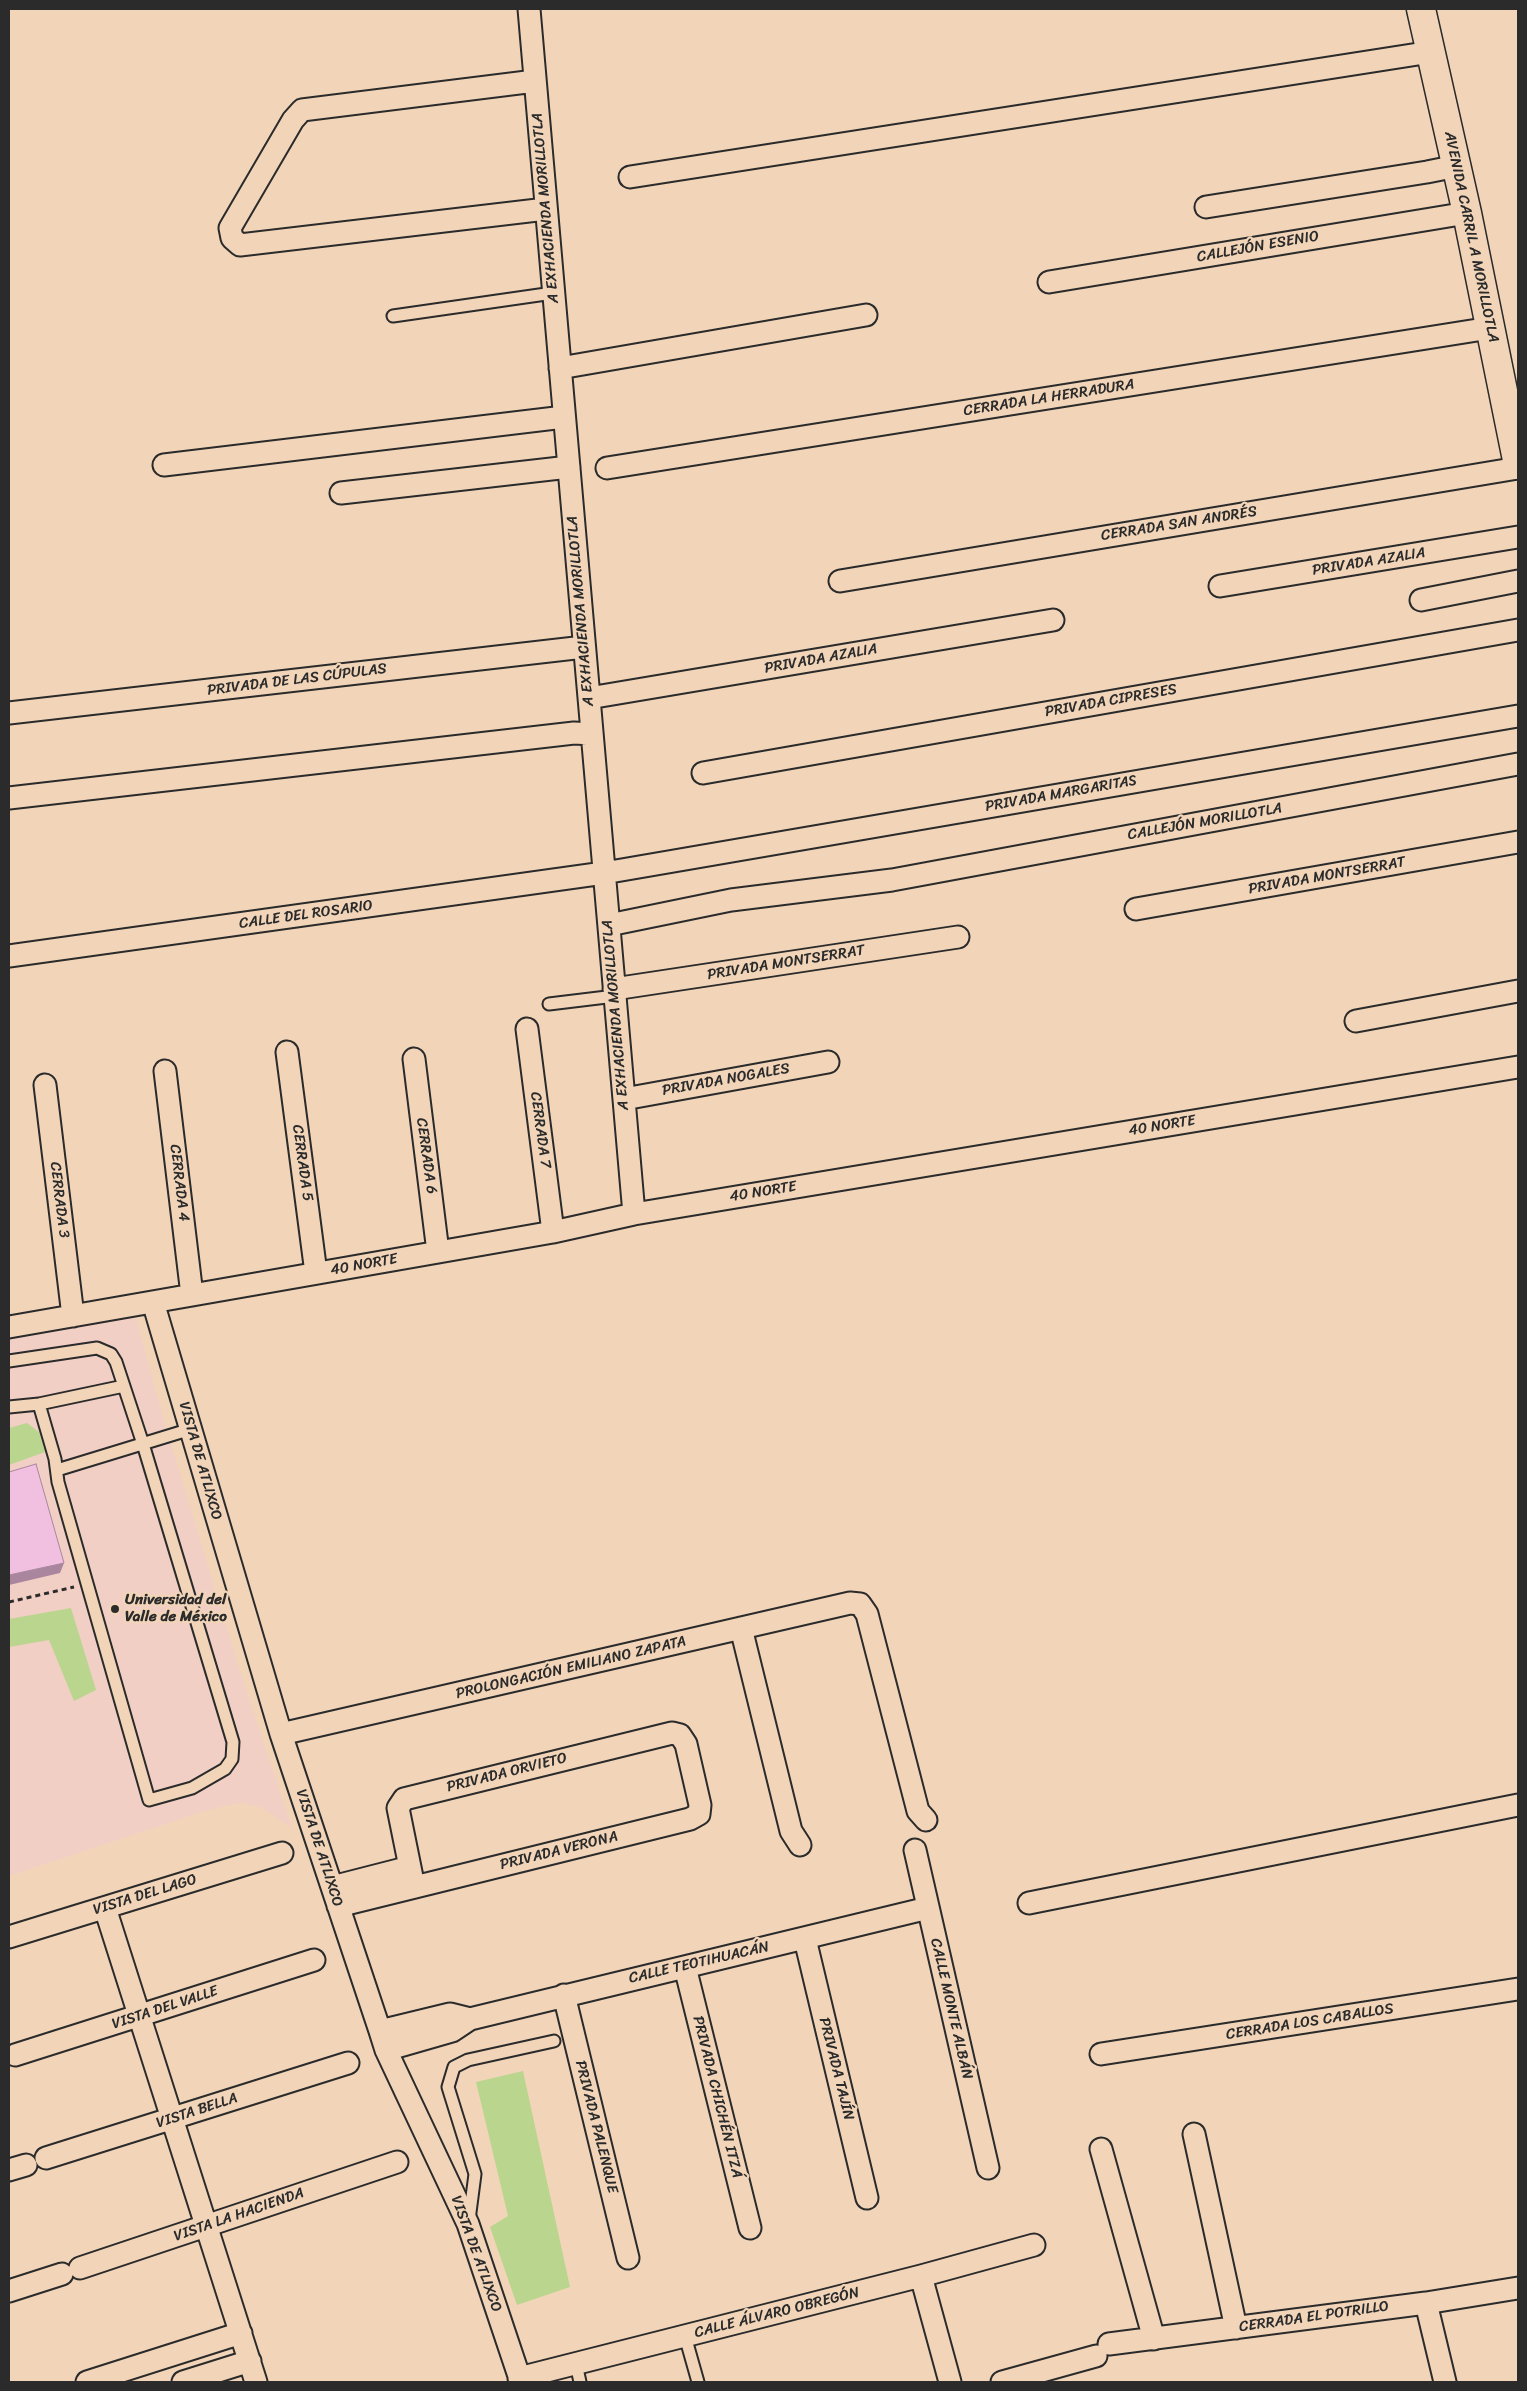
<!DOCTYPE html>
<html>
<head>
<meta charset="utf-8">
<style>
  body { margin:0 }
  #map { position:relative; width:1527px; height:2391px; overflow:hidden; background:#f2d5b9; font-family:Sriracha,sans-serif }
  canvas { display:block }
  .frame { position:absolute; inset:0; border:10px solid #2b2b2b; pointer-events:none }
</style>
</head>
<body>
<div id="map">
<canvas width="1527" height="2391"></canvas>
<div class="frame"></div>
</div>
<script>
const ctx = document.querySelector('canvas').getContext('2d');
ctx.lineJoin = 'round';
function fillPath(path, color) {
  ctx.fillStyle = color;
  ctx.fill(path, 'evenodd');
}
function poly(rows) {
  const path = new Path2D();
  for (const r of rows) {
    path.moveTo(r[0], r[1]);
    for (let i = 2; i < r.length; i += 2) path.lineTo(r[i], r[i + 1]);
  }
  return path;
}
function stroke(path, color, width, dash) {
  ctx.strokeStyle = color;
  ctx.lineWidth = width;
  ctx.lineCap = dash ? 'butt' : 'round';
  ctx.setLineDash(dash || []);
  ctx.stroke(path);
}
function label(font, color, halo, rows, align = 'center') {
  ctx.font = font + ' Sriracha,sans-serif';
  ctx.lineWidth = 4.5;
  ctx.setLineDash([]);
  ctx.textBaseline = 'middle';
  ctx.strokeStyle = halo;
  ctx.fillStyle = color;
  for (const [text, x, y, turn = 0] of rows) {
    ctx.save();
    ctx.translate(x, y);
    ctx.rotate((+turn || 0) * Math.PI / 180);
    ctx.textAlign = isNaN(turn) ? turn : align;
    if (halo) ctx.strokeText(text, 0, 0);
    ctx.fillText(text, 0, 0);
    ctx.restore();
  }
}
fillPath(poly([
  [136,1318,162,1414,240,1672,292,1828,262,1808,244,1803,234,1804,205,1811,9,1876,9,1339,115,1320]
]), '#f2cfc5');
fillPath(poly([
  [27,1423,39,1432,45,1452,9,1465,9,1428],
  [71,1608,96,1690,74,1701,49,1640,9,1647,9,1619],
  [523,2071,570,2287,517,2305,490,2227,508,2216,476,2082]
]), '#bad58d');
const lane = poly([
  [393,316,553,293],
  [549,1004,615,996],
  [9,1361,97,1348,111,1354,116,1362,143,1444,233,1742,232,1759,225,1769,192,1788,149,1800,58,1482,55,1459,39,1404],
  [9,1407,39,1404,124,1386],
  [57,1470,191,1429],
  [469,2220,475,2174,448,2087,454,2067,468,2060,554,2041],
  [685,2336,698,2382],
  [576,2364,580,2382]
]);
const street = poly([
  [529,9,634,1214],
  [535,81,302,110,293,120,230,228,232,238,240,245,546,209],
  [630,177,1431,52],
  [1206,207,1427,172,1457,166],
  [1049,282,1467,213],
  [560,368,866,315],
  [164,465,564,417],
  [607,468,1490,328],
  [341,493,569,467],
  [840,581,1518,468],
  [1220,586,1518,537],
  [1421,600,1518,581],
  [589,698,1053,620],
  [9,713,584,647],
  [703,773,1518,630],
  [9,798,574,733,592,734],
  [1136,909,1518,842],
  [609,925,731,900,892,880,1518,764],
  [9,956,604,873,1518,716],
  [614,989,958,937],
  [1356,1021,1518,991],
  [527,1029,553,1232],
  [287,1052,316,1273],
  [414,1059,438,1252],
  [165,1071,192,1295],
  [45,1085,73,1316],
  [624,1099,828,1062],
  [153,1302,281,1734,380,2031,386,2050,468,2224,521,2382],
  [9,1327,553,1232,634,1214,1518,1067],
  [741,1628,791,1831,800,1845],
  [281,1734,850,1603,860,1604,867,1614,918,1811,926,1820],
  [915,1850,988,2168],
  [332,1887,410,1867],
  [1029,1903,1518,1805],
  [338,1906,690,1819,699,1814,700,1805,686,1744,680,1735,672,1733,404,1799,398,1808,414,1887],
  [105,1908,256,2382],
  [9,1937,282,1853],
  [805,1939,867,2198],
  [685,1967,750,2228],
  [564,1995,628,2258],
  [380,2031,450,2014,470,2019],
  [386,2050,452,2031,470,2019,928,1908],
  [1101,2054,1518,1989],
  [15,2055,314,1960],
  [1194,2134,1236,2328],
  [1101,2149,1154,2339],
  [46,2158,348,2063],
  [9,2170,26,2165],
  [80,2268,397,2162],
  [921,2276,950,2382],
  [9,2291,62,2274],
  [1426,2303,1445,2382],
  [1109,2344,1426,2303,1518,2288],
  [519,2378,921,2276,1034,2245],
  [87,2382,241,2333],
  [183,2382,250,2361],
  [1002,2382,1096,2356]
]);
const secondary = poly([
  [1421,9,1467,213,1518,465]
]);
stroke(lane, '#2b2b2b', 15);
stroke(street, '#2b2b2b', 25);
stroke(secondary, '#2b2b2b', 31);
stroke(poly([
  [9,1602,74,1587]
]), '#2b2b2b', 3, [5, 4]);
stroke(lane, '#f2d5b9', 11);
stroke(street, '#f2d5b9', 21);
stroke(secondary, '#f2d5b9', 28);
fillPath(poly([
  [64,1563,60,1573,9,1585,9,1575]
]), '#a9869d');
const building = poly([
  [36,1464,64,1563,9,1575,9,1472,36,1464]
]);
fillPath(building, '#f1c0e0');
stroke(building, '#a9869d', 1);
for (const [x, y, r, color] of [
  [115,1609,5,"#2b2b2b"]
]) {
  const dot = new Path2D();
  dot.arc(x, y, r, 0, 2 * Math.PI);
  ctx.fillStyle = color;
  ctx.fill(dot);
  stroke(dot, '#f2d5b9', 2);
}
label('15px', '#2b2b2b', '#f2d5b9', [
  ["A EXHACIENDA MORILLOTLA",546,208,-95],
  ["AVENIDA CARRIL A MORILLOTLA",1471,237,78],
  ["CALLEJÓN ESENIO",1258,247,-10],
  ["CERRADA LA HERRADURA",1049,398,-9],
  ["CERRADA SAN ANDRÉS",1179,524,-9],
  ["PRIVADA AZALIA",1369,562,-9],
  ["A EXHACIENDA MORILLOTLA",581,611,-95],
  ["PRIVADA AZALIA",821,659,-10],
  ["PRIVADA DE LAS CÚPULAS",297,680,-7],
  ["PRIVADA CIPRESES",1111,701,-10],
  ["PRIVADA MARGARITAS",1061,794,-10],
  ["CALLEJÓN MORILLOTLA",1205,822,-10],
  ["PRIVADA MONTSERRAT",1327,876,-10],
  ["CALLE DEL ROSARIO",306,915,-8],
  ["PRIVADA MONTSERRAT",786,963,-9],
  ["A EXHACIENDA MORILLOTLA",616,1015,-95],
  ["PRIVADA NOGALES",726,1080,-10],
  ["40 NORTE",1162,1126,-9],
  ["CERRADA 7",540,1130,82],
  ["CERRADA 6",426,1156,82],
  ["CERRADA 5",302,1163,82],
  ["CERRADA 4",179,1183,83],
  ["40 NORTE",763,1192,-9],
  ["CERRADA 3",59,1200,83],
  ["40 NORTE",364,1265,-10],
  ["VISTA DE ATLIXCO",200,1461,74],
  ["PROLONGACIÓN EMILIANO ZAPATA",571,1668,-13],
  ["PRIVADA ORVIETO",507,1773,-14],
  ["VISTA DE ATLIXCO",319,1848,72],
  ["PRIVADA VERONA",559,1851,-14],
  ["VISTA DEL LAGO",145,1895,-17],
  ["CALLE TEOTIHUACÁN",699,1963,-13],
  ["VISTA DEL VALLE",165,2008,-18],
  ["CALLE MONTE ALBÁN",951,2009,77],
  ["CERRADA LOS CABALLOS",1310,2022,-9],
  ["PRIVADA TAJÍN",836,2069,76],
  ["PRIVADA CHICHÉN ITZÁ",717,2097,76],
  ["VISTA BELLA",197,2111,-18],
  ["PRIVADA PALENQUE",596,2127,76],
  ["VISTA LA HACIENDA",239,2215,-19],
  ["VISTA DE ATLIXCO",476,2254,70],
  ["CALLE ÁLVARO OBREGÓN",777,2313,-14],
  ["CERRADA EL POTRILLO",1314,2317,-8]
]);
label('bold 15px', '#2b2b2b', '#f2d5b9', [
  ["Universidad del",125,1600],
  ["Valle de México",125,1617]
], 'left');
</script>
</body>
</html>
